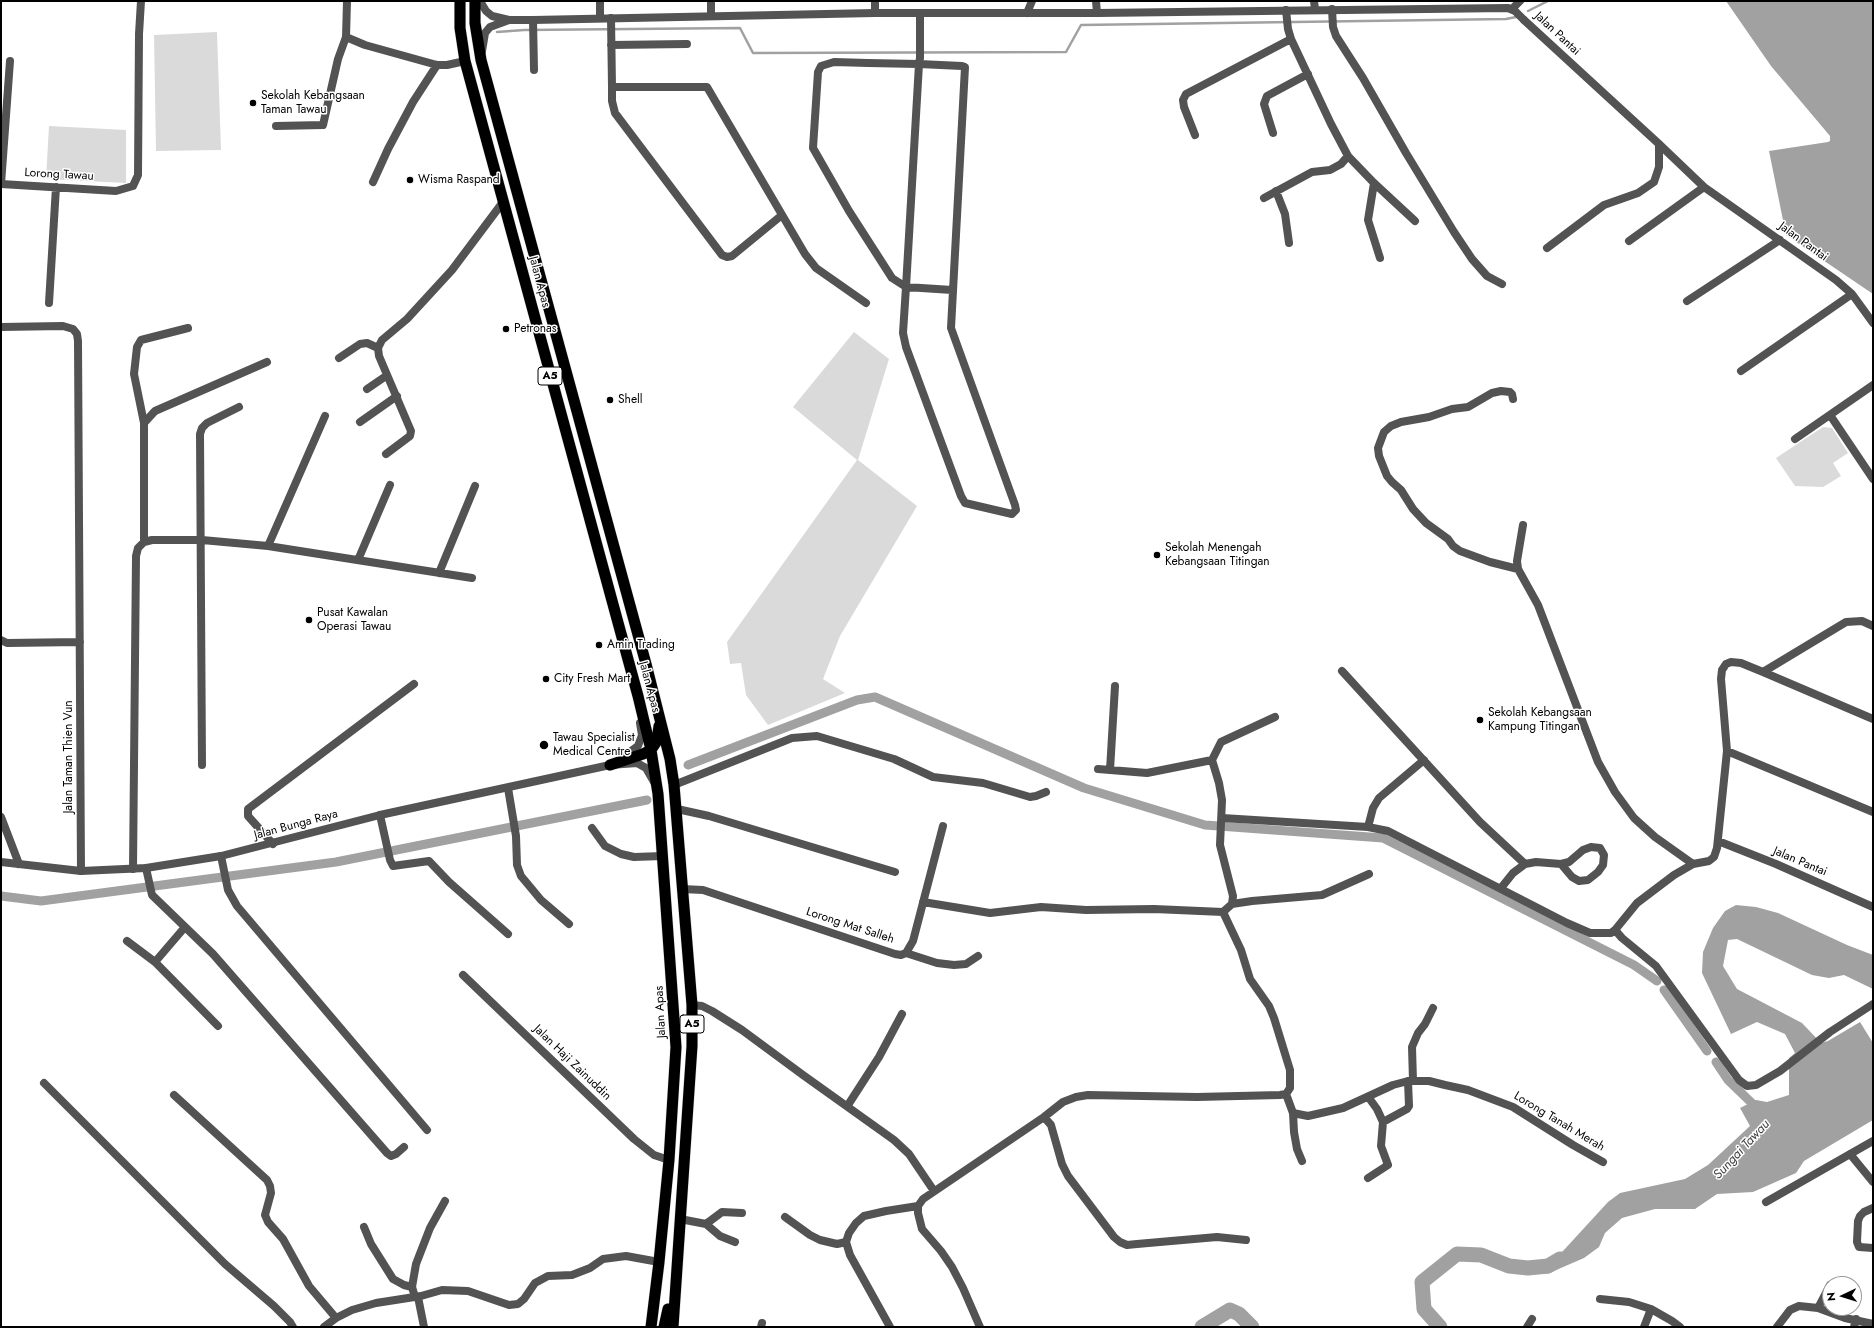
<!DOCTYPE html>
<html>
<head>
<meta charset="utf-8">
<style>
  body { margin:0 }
  #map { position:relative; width:1874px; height:1328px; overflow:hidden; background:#fff; font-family:Jost,sans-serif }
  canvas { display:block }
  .frame { position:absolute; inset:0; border:2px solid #000; pointer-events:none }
  .north { position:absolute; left:1822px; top:1276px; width:40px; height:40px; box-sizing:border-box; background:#fff; border:1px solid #999; border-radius:50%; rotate:266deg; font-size:11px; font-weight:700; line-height:16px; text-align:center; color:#000 }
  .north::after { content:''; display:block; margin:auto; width:14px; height:18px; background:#000; clip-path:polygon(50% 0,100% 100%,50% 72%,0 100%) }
</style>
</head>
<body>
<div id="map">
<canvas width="1874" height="1328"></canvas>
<div class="frame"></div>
<div class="north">N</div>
</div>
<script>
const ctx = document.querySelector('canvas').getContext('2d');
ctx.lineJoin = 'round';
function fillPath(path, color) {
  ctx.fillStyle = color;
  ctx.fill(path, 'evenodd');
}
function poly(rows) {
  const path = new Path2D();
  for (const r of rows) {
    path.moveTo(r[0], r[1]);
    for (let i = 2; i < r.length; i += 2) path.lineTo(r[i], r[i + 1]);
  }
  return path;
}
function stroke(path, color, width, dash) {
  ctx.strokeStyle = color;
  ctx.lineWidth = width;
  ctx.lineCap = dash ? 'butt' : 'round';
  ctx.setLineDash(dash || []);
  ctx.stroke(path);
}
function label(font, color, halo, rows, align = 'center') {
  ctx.font = font + ' Jost,sans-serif';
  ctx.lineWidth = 3;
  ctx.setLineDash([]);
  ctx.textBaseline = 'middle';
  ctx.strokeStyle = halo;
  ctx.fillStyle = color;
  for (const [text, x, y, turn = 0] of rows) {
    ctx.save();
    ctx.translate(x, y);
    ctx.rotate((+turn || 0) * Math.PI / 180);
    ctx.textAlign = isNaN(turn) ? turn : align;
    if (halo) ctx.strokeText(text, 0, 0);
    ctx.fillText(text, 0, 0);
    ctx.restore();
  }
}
fillPath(poly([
  [217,32,221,150,156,151,154,35],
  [49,126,126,130,126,183,46,179],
  [854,332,889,359,858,460,917,506,840,636,823,679,845,693,768,725,746,695,741,663,730,664,727,642,857,460,793,407],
  [1823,427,1832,428,1848,453,1833,463,1841,476,1823,487,1795,486,1776,458]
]), '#dadada');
fillPath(poly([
  [1726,1,1873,1,1873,294,1786,235,1769,151,1828,142,1830,141,1830,136,1771,66],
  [1736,905,1756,907,1778,913,1847,945,1873,955,1873,989,1844,975,1829,978,1812,975,1737,939,1728,940,1723,966,1737,989,1802,1023,1821,1043,1828,1041,1860,1022,1873,1043,1873,1120,1804,1161,1796,1173,1753,1192,1717,1194,1695,1209,1655,1209,1622,1218,1605,1233,1599,1247,1584,1258,1547,1274,1537,1261,1551,1258,1563,1251,1608,1202,1620,1193,1685,1179,1708,1165,1750,1126,1740,1108,1756,1100,1767,1102,1789,1095,1789,1058,1795,1053,1785,1034,1757,1022,1731,1034,1702,973,1703,952,1713,928,1725,911]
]), '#a1a1a1');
stroke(poly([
  [1528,11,1548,1],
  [497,32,524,30,740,28,753,53,1066,52,1081,25,1506,19,1516,17]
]), '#a1a1a1', 2.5);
stroke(poly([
  [688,765,857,700,875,697,1084,788,1205,825,1383,838,1634,965,1657,981],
  [1,896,41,901,336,862,647,800],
  [1664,990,1707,1051],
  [1716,1062,1728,1080,1760,1111]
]), '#a1a1a1', 9);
stroke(poly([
  [1202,1327,1230,1310,1239,1314,1252,1327],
  [1440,1327,1424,1309,1422,1282,1457,1254,1481,1255,1509,1266,1528,1268,1548,1266,1560,1259]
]), '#a1a1a1', 15);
const trunk = poly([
  [460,1,460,28,465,61,638,696,651,750,658,794,676,1047,669,1160,659,1262,651,1327],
  [475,1,475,23,481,60,646,664,670,759,674,785,692,1005,692,1046,673,1327],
  [610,765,643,754,651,750,657,741,659,726],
  [664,1327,668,1309]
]);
stroke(trunk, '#dbdbdb', 12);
stroke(poly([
  [347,1,346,37,365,45,437,65,447,65,465,61],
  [600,1,600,18],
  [711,1,711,16],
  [875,1,875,13],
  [1096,1,1097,13],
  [1314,1,1315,9],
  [1332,9,1333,27,1336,36,1363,78,1406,153,1454,232,1472,259,1487,276,1502,284],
  [1512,9,1520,1],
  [1286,10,1288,29,1291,39,1331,124,1348,156,1374,183,1415,221],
  [920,13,920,58,919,64,906,287,903,333,906,347,961,496,965,503,1012,514,1016,510,1015,505,951,328,965,67,962,66,919,64,868,63,834,62,821,66,818,72,813,148,849,211,892,278,906,287,952,290],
  [1027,13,1032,1],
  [611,18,612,87,707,87,805,254,816,268,866,303],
  [533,20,534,70],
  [1524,20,1659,144,1704,187,1836,280,1852,294,1873,323],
  [611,45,687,44],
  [612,87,612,101,615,113,722,255,727,257,732,256,782,215],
  [276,126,323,125,338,59,346,37],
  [1273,133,1264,104,1267,96,1308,74],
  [1195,135,1184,107,1183,100,1186,94,1291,39],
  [373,182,388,149,413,102,437,65],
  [1374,183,1368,220,1380,258],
  [1,184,116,191,133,186,138,175,139,34,141,1],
  [1,184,10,61],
  [1276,191,1285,214,1289,243],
  [1264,198,1312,172,1330,170,1341,164,1348,156],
  [1629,241,1704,187],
  [1547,248,1604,205,1638,193,1654,182,1659,167,1659,144],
  [1687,301,1780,240],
  [49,303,56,187],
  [1,327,63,326,73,329,77,334,78,341,81,871],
  [339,358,360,344,367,343,378,348],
  [1741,371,1852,294],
  [367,389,386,376],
  [1513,399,1512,394,1510,392,1501,391,1492,393,1468,407,1452,409,1429,417,1401,422,1391,426,1384,432,1378,448,1379,456,1387,476,1392,482,1401,490,1413,509,1426,523,1448,539,1453,546,1460,551,1490,562,1518,569],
  [1830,415,1873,479],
  [360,422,397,396],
  [144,423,134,374,137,347,141,340,188,328],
  [1795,439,1873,385],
  [386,454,410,436,411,431,379,356,378,348,382,340,407,319,452,270,503,202],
  [1523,525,1517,561,1518,569,1538,605,1598,762,1615,792,1634,818,1655,837,1693,864],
  [144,542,144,423,155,411,267,362],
  [268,546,325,416],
  [358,560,390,485],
  [439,573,475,486],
  [1,640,7,643,80,642],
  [1342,671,1480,822,1525,864,1513,873,1501,888],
  [1763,672,1846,622,1862,621,1873,626],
  [1727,751,1873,812],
  [202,765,200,434,202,428,207,423,239,407],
  [1098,769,1147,773,1212,760,1221,742,1275,717],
  [1110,770,1115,686],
  [674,785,792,738,817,736,894,759,933,777,983,783,1030,797,1036,796,1046,792],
  [508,788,516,836,517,865,521,876,541,900,569,924],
  [677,809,709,816,895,872],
  [380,815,390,860,393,866,429,861,449,882,508,934],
  [1,817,19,864],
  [1222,818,1368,827,1388,831,1567,923,1590,933,1611,933,1615,930,1637,903,1674,875,1693,864,1709,861,1714,857,1717,848,1727,751,1721,679,1722,670,1726,664,1731,662,1741,663,1763,672,1873,719],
  [1368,827,1373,808,1379,798,1424,760],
  [592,828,605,846,621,854,634,857,663,856],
  [1718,841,1776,864,1873,907],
  [273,844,248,816,248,809,414,684],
  [221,856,228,890,237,906,427,1130],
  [1525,864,1536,862,1561,864,1572,877,1579,881,1588,880,1598,872,1603,865,1604,855,1600,848,1591,847,1583,850,1569,862,1561,864],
  [146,868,152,895,213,954,387,1153,391,1156,396,1154,404,1147],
  [133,869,136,556,138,548,144,542,152,540,202,540,268,546,472,578],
  [682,889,703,890,895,954,901,955,906,953,913,941,943,826],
  [923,902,990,913,1041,907,1086,910,1154,909,1223,912,1232,904,1233,896,1220,845,1222,800,1219,783,1212,760],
  [1232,904,1252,901,1322,895,1369,874],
  [1615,930,1622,938,1656,966,1739,1080,1747,1086,1756,1085,1780,1071,1830,1032,1873,1004],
  [127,941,155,962,218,1026],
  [906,953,937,963,954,965,966,964,978,956],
  [155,962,185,927],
  [463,975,634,1139,654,1155,669,1160],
  [692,1005,702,1006,712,1011,742,1030,803,1075,894,1140,909,1154,934,1191],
  [1413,1081,1412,1047,1418,1033,1425,1024,1433,1008],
  [44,1083,225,1264,274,1306,290,1322,293,1327],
  [1286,1094,1293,1113,1308,1116,1343,1108,1393,1085,1408,1081,1429,1081,1445,1085,1468,1090,1513,1107,1573,1145,1603,1162],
  [174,1095,267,1180,270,1186,271,1193,265,1215,268,1222,283,1239,309,1286,336,1318],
  [848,1105,879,1057,902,1014],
  [1293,1113,1294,1132,1297,1149,1302,1161],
  [1044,1117,1051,1125,1062,1164,1068,1176,1114,1237,1120,1242,1127,1245,1137,1244,1217,1237,1246,1240],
  [1383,1122,1407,1109,1409,1106,1408,1081],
  [1850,1154,1873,1182],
  [1368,1178,1388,1165,1381,1146,1383,1122,1377,1109,1369,1098],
  [1766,1202,1873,1141],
  [1873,1208,1864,1212,1860,1216,1858,1221,1857,1242,1859,1247,1873,1248],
  [785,1217,810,1235,820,1240,837,1244,846,1242],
  [680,1219,706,1224,720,1236,735,1242],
  [706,1224,722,1212,742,1213],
  [364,1227,371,1244,393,1279,404,1285,412,1287],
  [415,1297,412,1287,416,1264,430,1228,445,1201],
  [418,1297,424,1327],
  [1600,1299,1629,1302,1651,1309,1672,1321,1680,1327],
  [1818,1308,1830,1285],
  [324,1327,336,1318,352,1310,376,1303,421,1296,442,1290,468,1291,509,1305,518,1304,524,1299,535,1283,548,1276,572,1275,590,1268,603,1259,626,1256,659,1262],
  [761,1327,762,1323],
  [890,1327,850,1255,846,1242,849,1233,856,1223,864,1216,886,1211,918,1206],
  [980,1327,963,1288,952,1267,941,1251,922,1229,918,1213,918,1206,923,1199,1044,1117,1063,1102,1076,1097,1088,1095,1197,1097,1280,1095,1286,1094,1290,1088,1290,1070,1274,1018,1269,1006,1250,979,1241,950,1223,912],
  [1527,1327,1532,1319],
  [1644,1327,1651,1309],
  [1777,1327,1790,1310,1799,1306,1818,1308,1845,1318,1873,1324],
  [1854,1327,1856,1319]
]), '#535353', 8);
stroke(poly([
  [480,1,486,11,492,16,509,20],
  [482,51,485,33,490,27,509,20,533,20,875,13,1097,13,1508,8,1515,11,1524,20],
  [623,757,638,746,642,735,640,723],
  [1,862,81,871,146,868,221,856,380,815,610,765,637,763,646,768,654,782]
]), '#535353', 8);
stroke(trunk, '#000', 11);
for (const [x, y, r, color] of [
  [253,103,4,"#000"],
  [410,180,4,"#000"],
  [506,329,4,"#000"],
  [610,400,4,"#000"],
  [1157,555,4,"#000"],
  [309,620,4,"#000"],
  [599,645,4,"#000"],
  [546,679,4,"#000"],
  [1480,720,4,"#000"],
  [544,745,5,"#000"]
]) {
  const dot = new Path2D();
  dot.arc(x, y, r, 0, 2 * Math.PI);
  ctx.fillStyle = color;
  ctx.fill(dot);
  stroke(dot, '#fff', 1.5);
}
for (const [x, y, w] of [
  [550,376,24],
  [692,1024,24]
]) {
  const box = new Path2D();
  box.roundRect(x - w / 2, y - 9, w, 18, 3);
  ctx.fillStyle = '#fff';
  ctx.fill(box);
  stroke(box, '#000', 1);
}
label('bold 11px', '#000', null, [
  ["A5",550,376],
  ["A5",692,1024]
]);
label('12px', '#000', '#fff', [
  ["Jalan Pantai",1557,34,43],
  ["Lorong Tawau",59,175,3],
  ["Jalan Pantai",1803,242,36],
  ["Jalan Apas",539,282,75],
  ["Jalan Apas",649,687,75],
  ["Jalan Taman Thien Vun",69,757,-90],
  ["Jalan Bunga Raya",296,825,-15],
  ["Jalan Pantai",1800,862,23],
  ["Lorong Mat Salleh",850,926,18],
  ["Jalan Apas",661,1012,-93],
  ["Jalan Haji Zainuddin",572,1063,44],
  ["Lorong Tanah Merah",1559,1122,31]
]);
label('12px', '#000', '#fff', [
  ["Sekolah Kebangsaan",261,96],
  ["Taman Tawau",261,110],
  ["Wisma Raspand",418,180],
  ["Petronas",514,329],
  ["Shell",618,400],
  ["Sekolah Menengah",1165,548],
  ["Kebangsaan Titingan",1165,562],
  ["Pusat Kawalan",317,613],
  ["Operasi Tawau",317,627],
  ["Amin Trading",607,645],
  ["City Fresh Mart",554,679],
  ["Sekolah Kebangsaan",1488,713],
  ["Kampung Titingan",1488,727],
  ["Tawau Specialist",553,738],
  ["Medical Centre",553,752]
], 'left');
label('italic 13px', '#424242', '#fff', [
  ["Sungai Tawau",1742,1150,-47]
]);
</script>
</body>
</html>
